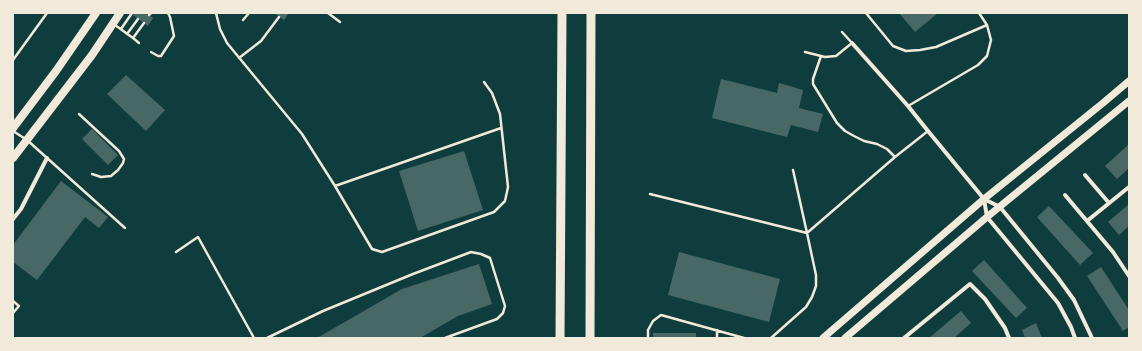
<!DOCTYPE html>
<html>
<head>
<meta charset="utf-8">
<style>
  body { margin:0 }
  #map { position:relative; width:1142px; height:351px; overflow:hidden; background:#0f3d3e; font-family:Raleway,sans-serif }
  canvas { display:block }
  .frame { position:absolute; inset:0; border:14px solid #f1e9da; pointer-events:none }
</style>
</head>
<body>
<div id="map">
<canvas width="1142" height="351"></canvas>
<div class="frame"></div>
</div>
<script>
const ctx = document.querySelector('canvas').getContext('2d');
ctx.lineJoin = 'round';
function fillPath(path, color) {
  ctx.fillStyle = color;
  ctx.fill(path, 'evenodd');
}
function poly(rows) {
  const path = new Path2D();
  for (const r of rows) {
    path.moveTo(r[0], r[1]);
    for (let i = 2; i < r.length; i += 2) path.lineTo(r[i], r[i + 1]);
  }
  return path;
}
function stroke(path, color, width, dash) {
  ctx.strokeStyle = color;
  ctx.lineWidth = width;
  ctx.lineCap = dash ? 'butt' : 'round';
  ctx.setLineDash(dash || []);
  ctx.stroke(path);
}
fillPath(poly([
  [134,13,146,13,153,18,148,26,133,15],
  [274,13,289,13,284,20],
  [899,13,938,13,915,32],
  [126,75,165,110,146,131,107,94],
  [721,79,777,93,779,83,803,90,799,108,823,114,818,132,791,125,787,137,712,118],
  [92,129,118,155,108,165,82,139],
  [1129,144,1129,168,1117,179,1105,166],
  [464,151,483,210,418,231,399,171],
  [61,181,108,217,99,228,85,217,37,280,13,262,13,245],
  [1129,204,1129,226,1119,235,1108,222],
  [1049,206,1093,253,1080,265,1037,217],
  [679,252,780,279,769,322,668,295],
  [984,260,1027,308,1016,318,972,271],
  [479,264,492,304,458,316,420,338,317,338,402,289],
  [1101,267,1129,310,1129,327,1123,331,1087,276],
  [961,311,971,323,954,338,929,338],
  [1036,323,1042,338,1025,338,1022,330],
  [653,333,696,333,696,338,653,338]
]), '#486865');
stroke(poly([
  [216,13,220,29,227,43,302,134,335,186,372,249,382,252,494,212,505,201,508,187,500,114,492,93,484,82],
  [328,13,340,22],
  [866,13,893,46,906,51,920,50,936,47,987,25],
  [149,15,151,13],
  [243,20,249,13],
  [115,25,133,38,144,23],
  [121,29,132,13],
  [127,34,138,19],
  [133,38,139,43],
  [151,52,158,56,161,56,174,36,170,17,168,13],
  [805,52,825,57,836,56,852,43,842,32],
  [821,56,813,79,813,84,837,123,845,131,854,136,864,141,877,144,887,149,895,157],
  [239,58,261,41,279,17],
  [13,60,47,13],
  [908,106,978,65,987,56,991,40,987,25,979,13],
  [79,114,119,151,124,159,123,163,118,170,111,176,101,177,92,174],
  [13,131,27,140,125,228],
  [335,186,501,128],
  [650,194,807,233,793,170],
  [176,252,198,237,254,338],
  [13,301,19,306,13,313],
  [717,330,717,338],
  [267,338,323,311,413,274,471,252,481,254,490,258,505,306,503,313,497,319,445,338],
  [648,338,648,330,653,321,661,315,744,338],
  [771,338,806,307,812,297,816,286,816,275,807,233,895,157,928,131]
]), '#f1e9da', 2.5);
stroke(poly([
  [852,43,908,106,928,131,984,199,1000,207,1058,278,1074,300,1092,338],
  [1085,175,1109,203],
  [1065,195,1113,252,1129,276],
  [984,199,987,217,1058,303,1071,327,1075,338],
  [13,219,21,209,47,158],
  [1087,221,1129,187],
  [904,338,970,284,985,299,1005,328,1009,338]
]), '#f1e9da', 4);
stroke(poly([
  [823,338,984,199,1103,103,1129,81],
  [845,338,987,217,1129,101]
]), '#f1e9da', 7);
stroke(poly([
  [13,128,56,71,96,13],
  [13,158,92,55,120,13]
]), '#f1e9da', 8);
stroke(poly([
  [560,338,562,13],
  [590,338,591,13]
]), '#f1e9da', 9);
</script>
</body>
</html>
